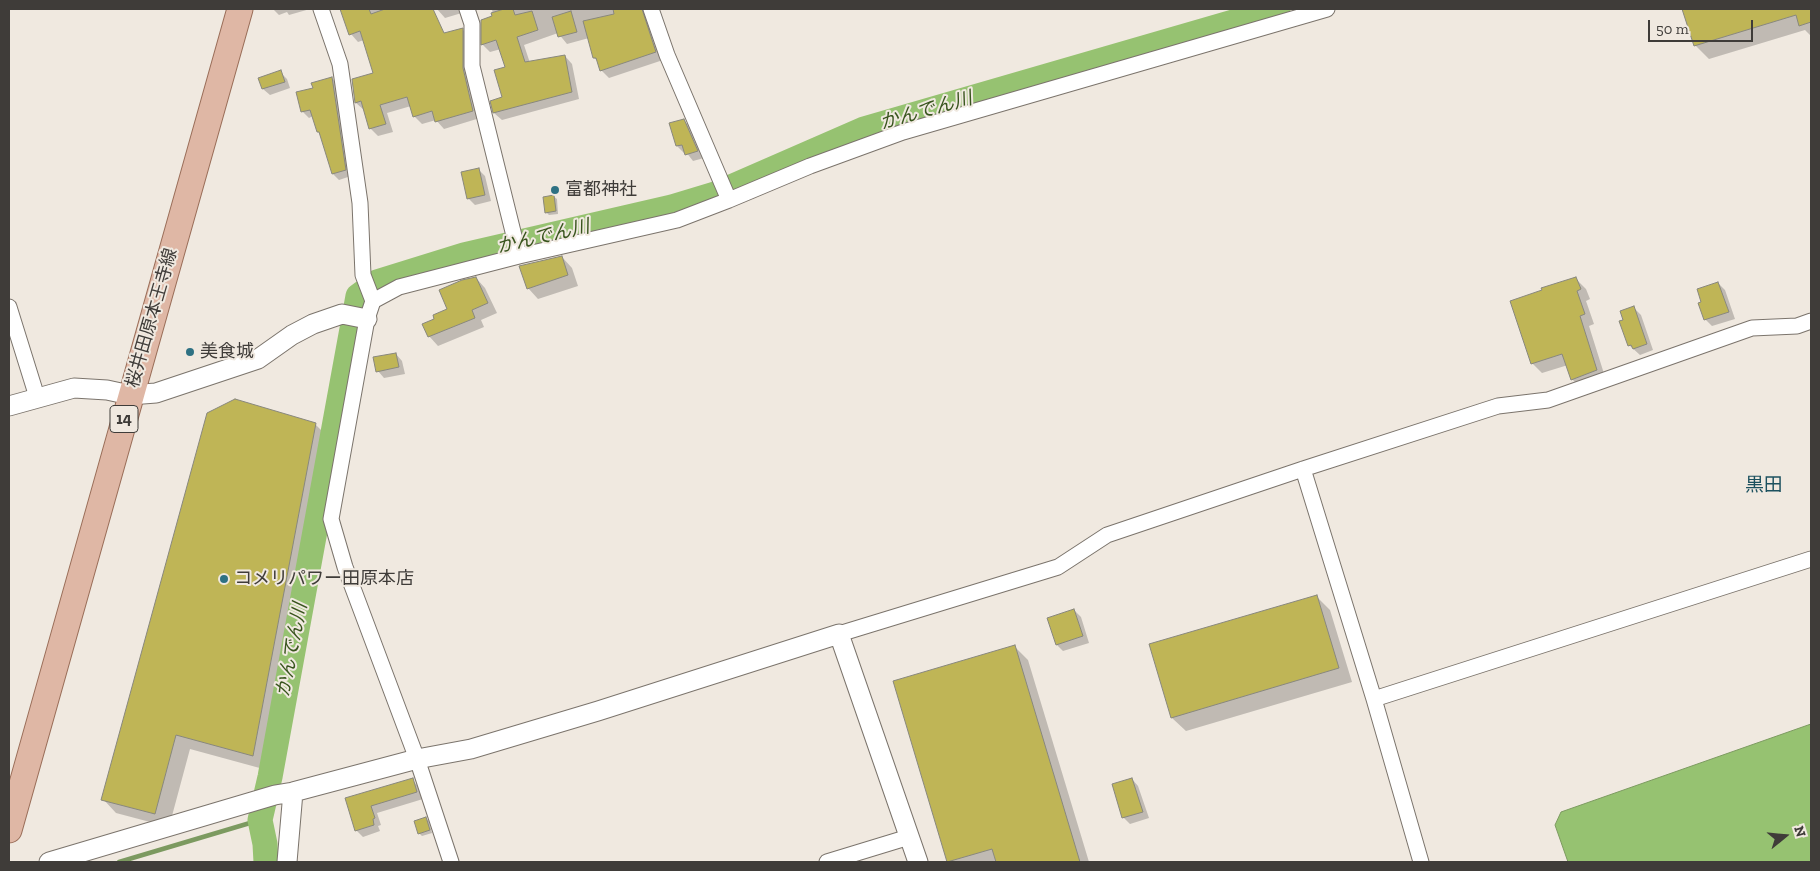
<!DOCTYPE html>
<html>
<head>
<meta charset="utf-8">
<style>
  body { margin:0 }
  #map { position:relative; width:1820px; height:871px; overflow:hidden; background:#f0e9e0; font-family:"Zilla Slab",serif }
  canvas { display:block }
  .frame { position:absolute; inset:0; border:10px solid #3f3c39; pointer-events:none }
  .north { position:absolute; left:1760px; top:811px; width:50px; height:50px; -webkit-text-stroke:4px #f0e9e0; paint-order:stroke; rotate:73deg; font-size:14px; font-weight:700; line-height:20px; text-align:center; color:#3f3c39 }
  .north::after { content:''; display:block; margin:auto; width:18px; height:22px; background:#3f3c39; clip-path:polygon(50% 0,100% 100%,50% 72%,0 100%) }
  .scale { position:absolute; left:1648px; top:20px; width:105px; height:22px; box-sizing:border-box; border:2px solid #3f3c39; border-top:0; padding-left:6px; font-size:15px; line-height:18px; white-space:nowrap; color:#3f3c39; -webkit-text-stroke:4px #f0e9e0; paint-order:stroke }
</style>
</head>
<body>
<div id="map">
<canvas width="1820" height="871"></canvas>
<div class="frame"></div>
<div class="north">N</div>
<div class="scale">50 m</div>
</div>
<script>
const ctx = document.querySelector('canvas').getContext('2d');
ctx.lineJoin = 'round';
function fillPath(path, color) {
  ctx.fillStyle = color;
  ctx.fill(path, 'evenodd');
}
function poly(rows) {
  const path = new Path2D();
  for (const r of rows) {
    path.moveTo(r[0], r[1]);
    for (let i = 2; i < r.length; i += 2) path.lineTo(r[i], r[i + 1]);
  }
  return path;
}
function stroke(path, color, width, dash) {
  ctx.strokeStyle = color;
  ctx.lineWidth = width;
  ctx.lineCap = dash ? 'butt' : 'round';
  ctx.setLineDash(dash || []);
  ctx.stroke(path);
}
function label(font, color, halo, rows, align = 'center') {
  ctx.font = font + ' "Zilla Slab","Noto Sans JP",serif';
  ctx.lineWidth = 4;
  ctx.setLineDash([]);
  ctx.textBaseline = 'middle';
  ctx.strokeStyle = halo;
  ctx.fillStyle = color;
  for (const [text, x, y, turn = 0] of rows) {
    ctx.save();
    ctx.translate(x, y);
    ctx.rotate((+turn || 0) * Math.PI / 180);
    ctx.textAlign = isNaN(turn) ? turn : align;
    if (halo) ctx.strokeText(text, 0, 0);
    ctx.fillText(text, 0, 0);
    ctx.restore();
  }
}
const water = poly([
  [1811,724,1811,862,1568,862,1555,825,1561,812,1811,724]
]);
fillPath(water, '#96c271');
stroke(water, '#7c9a60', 1);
fillPath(poly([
  [273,9,310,9,289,15,287,12,279,15],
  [341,9,418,9,429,39,462,29,470,37,480,118,444,129,436,120,422,124,414,116,411,106,387,113,393,132,378,136,370,128,364,110,356,103,353,80,375,74,364,40,358,42,351,34],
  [437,9,464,9,465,12,445,18],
  [492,9,647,9,663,60,609,78,601,70,599,62,594,58,589,38,567,44,558,33,524,45,530,63,565,56,572,64,579,99,502,120,494,113,492,102,504,98,507,68,501,49,490,52,483,45,482,21,493,17],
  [1683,9,1811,9,1811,36,1805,30,1709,59,1695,45],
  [280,72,287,79,290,88,270,95,263,89,260,79],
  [332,78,338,84,351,176,339,180,333,174,321,135,318,131,313,116,309,118,302,111,314,89],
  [684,121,691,127,704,158,693,161,686,152,684,153,677,146],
  [479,170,485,176,491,201,475,205,468,198],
  [553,196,557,199,558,214,549,215,546,212],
  [562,257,572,268,578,286,538,299,528,288],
  [476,278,485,288,497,313,481,320,484,327,438,346,429,336,435,319,448,310],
  [1576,279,1586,289,1590,299,1586,301,1594,324,1589,326,1606,380,1582,389,1572,379,1568,365,1542,373,1532,363],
  [1718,283,1725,290,1735,319,1712,326,1705,319],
  [1634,308,1641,315,1653,350,1640,355,1629,345,1625,321],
  [396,354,402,361,405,374,384,378,378,371],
  [315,424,329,438,267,770,190,749,169,827,116,813,103,799],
  [1316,596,1330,610,1352,682,1186,731,1172,718],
  [1074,610,1081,617,1089,643,1063,651,1057,645],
  [1014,646,1028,660,1089,862,948,862,894,682],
  [1132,779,1138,786,1149,818,1130,824,1123,817],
  [412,780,419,787,423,799,377,813,381,825,378,826,380,831,363,837,356,830,347,799],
  [426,818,429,821,432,833,422,836,419,833]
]), '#0003');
stroke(poly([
  [119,862,260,820]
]), '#7c9a60', 4.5);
stroke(poly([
  [266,862,265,844,260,820,270,777,358,296,377,282,464,255,672,207,715,194,864,129,1278,9]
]), '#96c271', 25);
const building = poly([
  [340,9,369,9,371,14,385,9,433,9,444,33,463,28,463,68,473,111,435,122,432,111,413,117,407,97,380,105,386,124,369,129,361,101,355,103,352,79,373,73,360,31,349,35,340,9],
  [504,9,513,9,515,15,532,11,538,30,517,37,525,62,565,55,572,92,493,113,490,101,502,97,494,70,505,67,496,40,481,45,481,20,492,16,491,13,504,9],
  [613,9,642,9,656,52,600,71,596,58,593,58,583,21,614,14,613,9],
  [1682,9,1811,9,1811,22,1799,26,1796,15,1694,46,1682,9],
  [571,11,577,32,558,37,552,17,571,11],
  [281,70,285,82,262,89,258,78,281,70],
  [332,77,346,170,332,174,319,132,317,132,310,110,301,112,296,92,313,88,311,83,332,77],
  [684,119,698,151,685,155,682,145,676,146,669,123,684,119],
  [479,168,485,195,467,199,461,172,479,168],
  [554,195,556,211,545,213,543,197,554,195],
  [562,256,568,275,527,289,519,266,562,256],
  [476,277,488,303,472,310,475,318,428,337,422,324,434,319,433,315,447,309,439,290,462,280,476,277],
  [1576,277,1581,289,1577,291,1585,314,1580,316,1597,370,1571,380,1562,354,1531,364,1510,301,1542,290,1541,288,1576,277],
  [1718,282,1729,312,1704,320,1698,303,1701,302,1697,289,1718,282],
  [1634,306,1647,344,1633,349,1631,345,1628,346,1619,321,1623,320,1620,311,1634,306],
  [396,353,399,367,376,372,373,357,396,353],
  [235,399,316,423,253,756,176,735,155,814,101,800,207,413,235,399],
  [1317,595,1339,668,1171,718,1149,644,1317,595],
  [1074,609,1083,636,1056,645,1047,618,1074,609],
  [1015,645,1080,862,996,862,992,849,947,862,893,681,1015,645],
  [413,778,417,792,371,806,375,818,373,819,374,825,355,831,345,798,413,778],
  [1132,778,1143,812,1122,818,1112,784,1132,778],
  [426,817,430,830,418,834,414,821,426,817]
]);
fillPath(building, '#bfb556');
stroke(building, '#88877d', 1);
const minor = poly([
  [321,9,340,64,360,203,363,275,373,301],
  [467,9,472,24,472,66,519,256],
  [651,9,667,55,729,200],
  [9,307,37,397],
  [1303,469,1374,699,1421,862],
  [839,634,1058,567,1107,535,1303,469,1498,406,1548,400,1752,328,1797,326,1811,321],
  [1374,699,1811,559],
  [451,862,417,759,345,567,331,519,367,319,373,301,399,287,519,256,677,220,729,200,810,166,903,132,1327,9],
  [827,862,909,837]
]);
const tertiary = poly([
  [9,406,74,388,107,390,130,395,156,393,258,359,292,335,313,324,342,314,367,319],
  [49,862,275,795,293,792,417,759,471,749,598,711,839,634,918,862],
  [287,862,293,792]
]);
const primary = poly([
  [9,830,240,9]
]);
stroke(minor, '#7b746c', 17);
stroke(tertiary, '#7b746c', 21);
stroke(primary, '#996d58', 27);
stroke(minor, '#fff', 15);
stroke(tertiary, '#fff', 19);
stroke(primary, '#dfb7a5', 25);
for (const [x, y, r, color] of [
  [555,190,5,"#2e7183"],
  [190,352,5,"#2e7183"],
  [224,579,5,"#2e7183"]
]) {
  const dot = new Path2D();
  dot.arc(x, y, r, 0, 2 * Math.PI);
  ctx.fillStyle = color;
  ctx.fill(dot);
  stroke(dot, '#f0e9e0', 2);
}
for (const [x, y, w] of [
  [124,419,28]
]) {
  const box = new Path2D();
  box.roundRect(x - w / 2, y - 13.5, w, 27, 4);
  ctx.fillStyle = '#f0e9e0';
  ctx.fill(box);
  stroke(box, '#3f3c39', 1);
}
label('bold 16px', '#3f3c39', null, [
  ["14",124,419]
]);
label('18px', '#3f3c39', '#f0e9e0', [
  ["富都神社",565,190],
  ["美食城",200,352],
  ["コメリパワー田原本店",234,579]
], 'left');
label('18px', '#3f3c39', '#f0e9e0', [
  ["桜井田原本王寺線",152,318,-74]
]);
label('italic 19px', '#38541d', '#f0e9e0', [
  ["かんでん川",926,111,-16],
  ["かんでん川",543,237,-13],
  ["かんでん川",292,650,-79]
]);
label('19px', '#1c515f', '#f0e9e0', [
  ["黒田",1764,486]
]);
</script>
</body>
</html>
